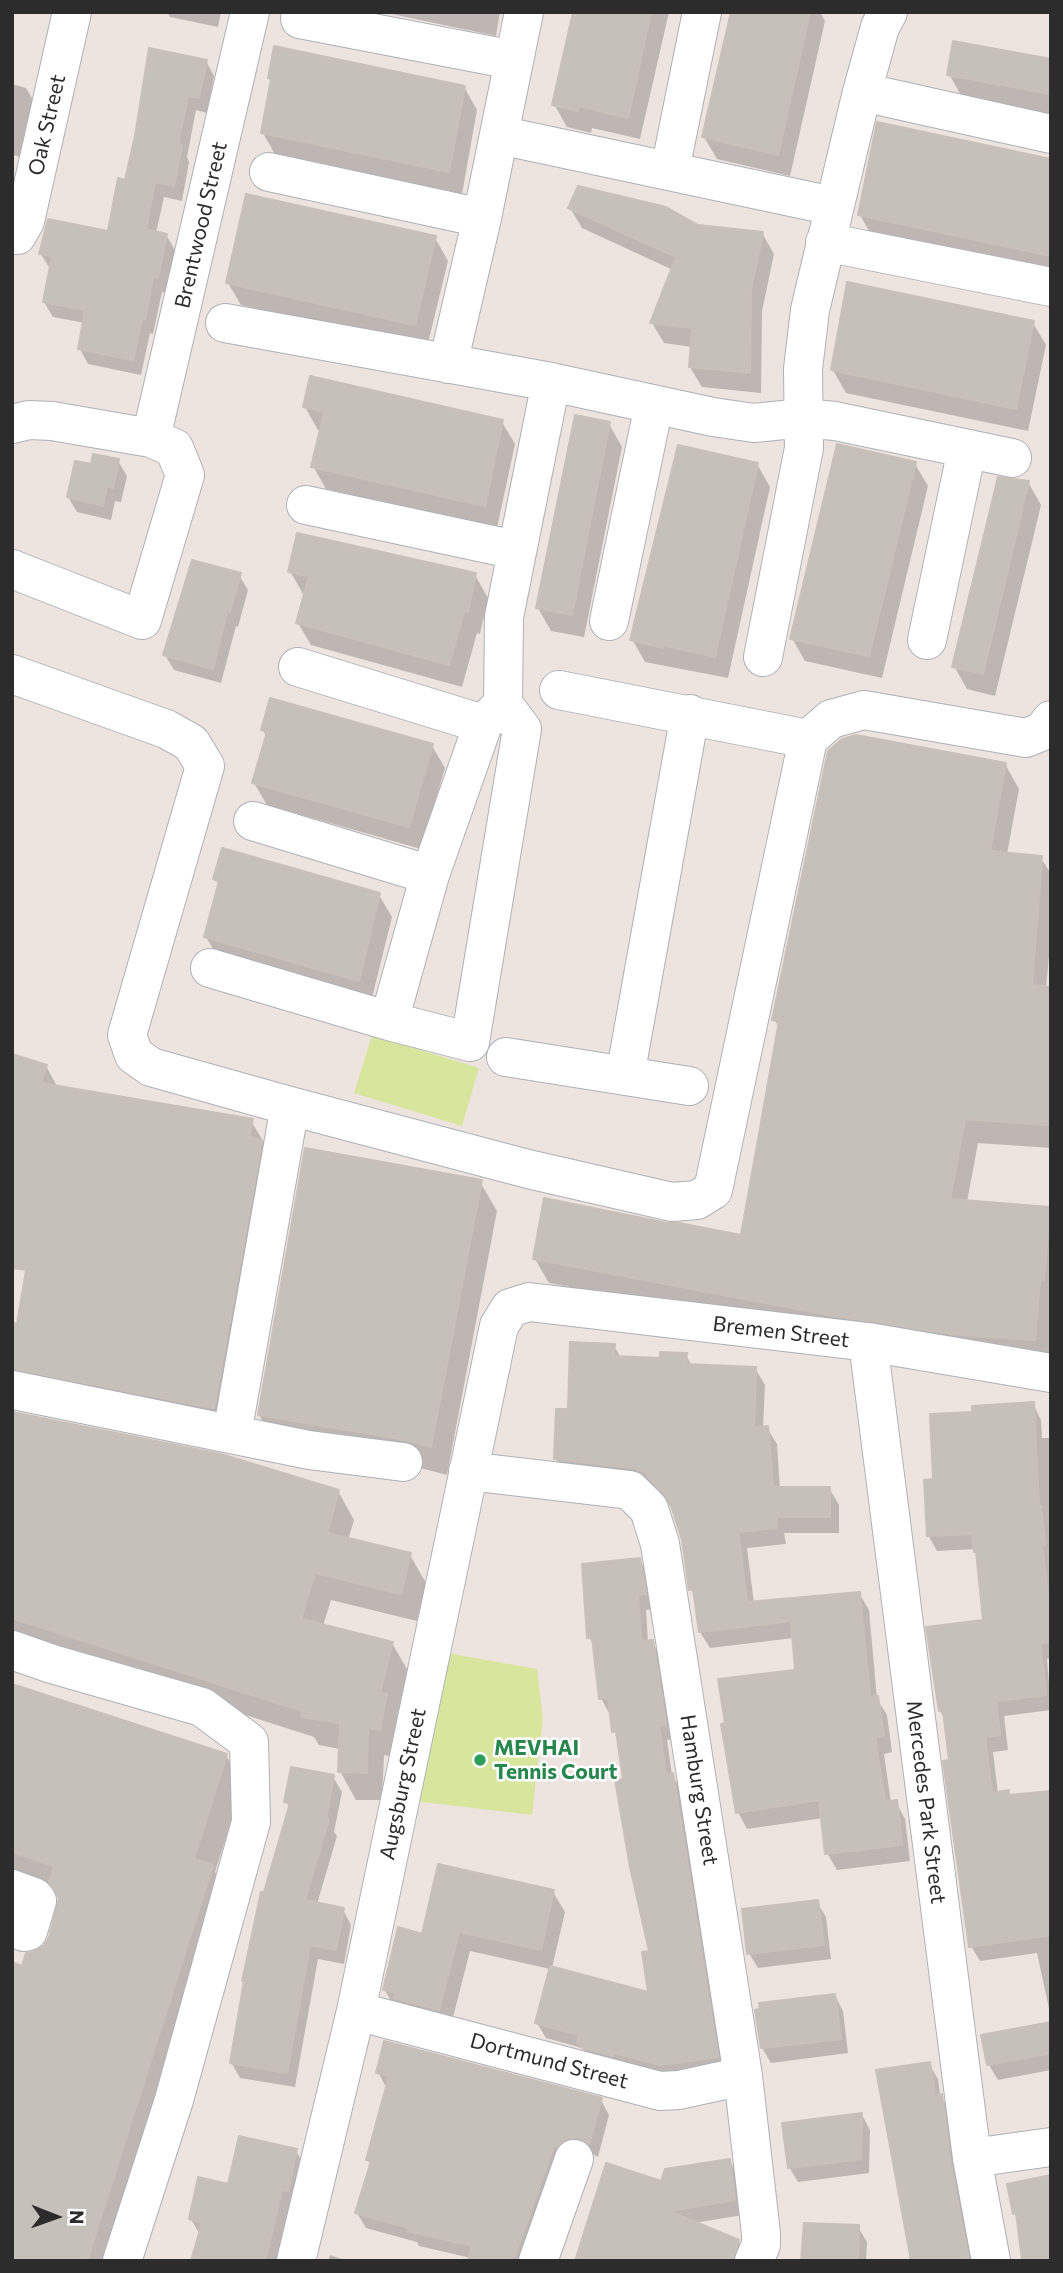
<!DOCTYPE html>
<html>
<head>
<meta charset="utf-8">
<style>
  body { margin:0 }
  #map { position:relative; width:1063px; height:2273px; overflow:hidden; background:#ede4e0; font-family:Commissioner,sans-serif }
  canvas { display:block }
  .frame { position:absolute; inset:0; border:14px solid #2c2c2c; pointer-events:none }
  .north { position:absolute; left:21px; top:2182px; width:70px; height:70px; -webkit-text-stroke:5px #fff; paint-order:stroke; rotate:91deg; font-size:19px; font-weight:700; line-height:28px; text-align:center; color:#2c2c2c }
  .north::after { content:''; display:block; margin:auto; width:24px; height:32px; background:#2c2c2c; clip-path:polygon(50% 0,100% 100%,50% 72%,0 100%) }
</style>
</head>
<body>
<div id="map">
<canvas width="1063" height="2273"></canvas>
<div class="frame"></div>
<div class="north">N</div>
</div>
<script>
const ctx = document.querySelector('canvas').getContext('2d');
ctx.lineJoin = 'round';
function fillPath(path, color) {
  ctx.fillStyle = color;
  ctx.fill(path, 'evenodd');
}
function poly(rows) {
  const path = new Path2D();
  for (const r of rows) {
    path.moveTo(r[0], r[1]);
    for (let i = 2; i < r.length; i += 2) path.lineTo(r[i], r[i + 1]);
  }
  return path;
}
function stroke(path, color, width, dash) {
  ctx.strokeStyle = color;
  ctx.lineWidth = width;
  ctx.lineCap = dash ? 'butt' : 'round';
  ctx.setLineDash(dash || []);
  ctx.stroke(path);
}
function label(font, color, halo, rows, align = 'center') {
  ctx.font = font + ' Commissioner,sans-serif';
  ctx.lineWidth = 5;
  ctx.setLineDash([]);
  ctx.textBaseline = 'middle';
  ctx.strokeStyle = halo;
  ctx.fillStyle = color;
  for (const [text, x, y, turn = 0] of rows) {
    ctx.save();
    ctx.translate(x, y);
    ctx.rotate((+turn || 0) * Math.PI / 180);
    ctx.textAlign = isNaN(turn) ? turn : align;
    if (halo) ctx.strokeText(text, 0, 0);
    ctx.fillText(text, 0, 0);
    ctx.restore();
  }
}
fillPath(poly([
  [372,1035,479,1068,462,1126,354,1093],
  [441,1652,537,1669,543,1719,532,1815,414,1801]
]), '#d7e69c');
fillPath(poly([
  [167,12,221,12,218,27,170,17],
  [382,12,500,12,496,36],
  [575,12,669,12,640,139,592,128,591,133,567,127,554,104],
  [733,12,820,12,825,21,790,176,717,159,704,137],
  [206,61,214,76,207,113,196,110,187,157,189,162,182,201,164,197,156,233,166,235,175,250,166,293,162,292,153,334,150,333,141,375,88,364,80,349,85,323,53,317,44,302,50,269,41,254,109,233,127,182],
  [1051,61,1051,114,962,97,949,74],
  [270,77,464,87,477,110,462,194,276,156,263,133,272,83],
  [12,84,26,88,35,103,21,157,12,155],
  [1051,161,1051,275,873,238,860,215],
  [570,208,697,227,762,233,774,254,762,311,761,393,702,387,690,367,692,347,664,343,652,323,673,270,582,228],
  [435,238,448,261,427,347,241,305,228,283],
  [1033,323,1046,345,1028,431,846,393,833,370],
  [305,407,502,422,515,444,497,528,326,489,313,466,321,430,318,430],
  [609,424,622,447,584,637,551,631,538,608],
  [118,461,127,476,121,502,115,501,111,520,77,512,68,497,92,466],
  [757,464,770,487,728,678,645,662,632,639],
  [915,464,928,486,882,678,805,661,792,638],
  [1028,482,1041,505,995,696,967,689,954,666],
  [290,571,475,575,488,598,480,634,477,633,462,687,311,645,298,623,306,595,303,594],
  [239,575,248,590,238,627,236,626,221,683,174,670,165,655],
  [263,730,432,746,445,768,421,849,267,805,254,783,267,738],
  [1005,764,1019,789,1007,854,1041,858,1051,874,1051,935,1046,988,1051,988,1051,1148,978,1143,967,1202,1049,1209,1051,1212,1051,1364,850,1340,549,1283,535,1259,667,1225,742,1237,780,1029,774,1019],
  [215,879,379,895,392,917,371,1002,219,959,206,937,220,887],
  [12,1056,46,1066,58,1088,251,1121,268,1149,230,1435,12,1404,12,1324,18,1326,28,1271,12,1267],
  [480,1182,497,1211,447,1475,424,1469,276,1444,259,1415],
  [614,1346,621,1358,662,1359,686,1355,692,1366,755,1368,765,1385,763,1428,767,1428,777,1444,780,1489,829,1488,839,1505,839,1533,784,1533,786,1544,747,1548,754,1603,859,1593,869,1610,877,1699,887,1715,892,1752,884,1754,891,1803,896,1802,905,1819,910,1861,837,1870,827,1853,823,1818,747,1829,738,1812,797,1671,794,1638,710,1648,700,1632,696,1598,691,1589,683,1540,674,1511,657,1489,643,1484,565,1475,556,1459,570,1411],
  [1033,1404,1041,1420,1042,1438,1051,1438,1051,1658,1047,1659,1051,1710,1004,1716,1008,1750,993,1752,998,1794,1008,1792,1010,1796,1051,1904,1051,2018,1037,1953,980,1961,971,1946,946,1721,940,1711,985,1622,979,1557,975,1549,937,1551,928,1535,935,1481,974,1414],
  [12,1414,338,1491,354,1520,348,1540,410,1555,426,1583,417,1621,331,1600,323,1626,392,1643,408,1671,397,1716,402,1724,396,1757,384,1755,382,1800,356,1800,340,1771,340,1749,319,1745,314,1737,12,1640],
  [639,1559,648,1574,653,1609,646,1610,648,1642,652,1641,660,1656,673,1739,667,1740,672,1775,681,1789,725,2072,671,2079,591,2062,582,2048,546,2038,537,2023,550,1969,470,1951,450,2029,396,2010,385,1990,423,1936,553,1892,565,1912,552,1968,650,1994,651,1953,619,1740,614,1731,612,1713,609,1713,601,1698,595,1647,589,1637],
  [12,1686,226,1755,243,1785,215,1872,229,1896,113,2261,12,2261,23,1968,45,1948,51,1938,60,1898,55,1889,12,1876],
  [333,1777,342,1792,334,1832,337,1836,317,1904,343,1910,351,1925,344,1964,318,1959,295,2087,240,2078,231,2062,265,1894,290,1808,286,1802],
  [817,1902,826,1917,831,1959,758,1968,749,1953],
  [835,1996,843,2011,848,2053,771,2063,762,2048],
  [1051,2023,1051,2070,998,2080,989,2065,983,2037],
  [929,2064,938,2079,940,2095,950,2111,973,2261,913,2261],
  [378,2072,601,2100,609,2115,598,2157,591,2153,528,2261,470,2261,471,2258,419,2246,417,2242,366,2228,357,2213,371,2166,368,2160,387,2089],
  [862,2115,870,2130,869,2173,798,2182,789,2167],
  [296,2151,305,2166,278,2261,193,2261,200,2235,191,2219,229,2186],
  [729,2160,738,2175,743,2215,694,2223,738,2241,747,2257,746,2261,576,2261,662,2183],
  [858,2227,867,2242,866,2261,803,2261],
  [330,2255,348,2261,328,2261]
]), '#0003');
const building = poly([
  [573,12,651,12,628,118,579,106,578,111,552,105,573,12],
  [731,12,810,12,778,155,702,137,731,12],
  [953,41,1051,59,1051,94,947,75,953,41],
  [274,46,465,86,449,172,261,133,271,79,268,78,274,46],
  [149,48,207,60,199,98,188,96,178,144,182,145,174,186,155,182,146,229,167,234,158,278,153,277,145,319,142,319,133,360,78,349,85,310,43,302,52,256,39,254,48,219,108,231,118,178,125,180,135,136,149,48],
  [877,122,1051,159,1051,256,858,215,877,122],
  [578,186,666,207,698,225,763,232,751,289,750,373,689,367,692,328,650,323,676,257,568,208,578,186],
  [246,194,436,236,415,325,226,283,246,194],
  [847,282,1034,321,1016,409,831,370,847,282],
  [310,376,503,420,485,506,311,467,324,412,303,407,310,376],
  [575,415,610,422,572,615,536,608,575,415],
  [837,444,916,462,869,656,790,639,837,444],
  [678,445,758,463,715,657,663,645,663,648,630,640,678,445],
  [93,454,119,459,113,488,107,486,103,506,67,497,75,461,91,464,93,454],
  [998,477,1029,481,983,674,952,667,998,477],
  [297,533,476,573,468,612,464,611,449,665,296,623,309,576,288,572,297,533],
  [192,560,241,573,230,612,227,612,213,669,163,655,192,560],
  [270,698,433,744,409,827,252,783,267,732,261,730,270,698],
  [856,735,1006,763,990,851,1042,856,1032,985,1051,987,1049,1125,965,1119,950,1199,1050,1207,1044,1280,1040,1280,1035,1340,950,1334,835,1316,533,1259,544,1198,667,1223,679,1223,741,1235,779,1021,772,1020,828,751,842,739,856,735],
  [222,848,380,893,359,981,204,937,219,881,213,879,222,848],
  [12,1054,47,1065,41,1083,253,1119,249,1137,262,1140,214,1408,12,1369,12,1322,17,1324,26,1270,12,1268,12,1054],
  [305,1148,482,1180,431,1447,406,1440,258,1415,305,1148],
  [570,1342,615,1344,614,1356,660,1358,660,1352,687,1353,686,1364,756,1367,754,1427,768,1426,773,1487,830,1487,830,1517,776,1517,777,1528,738,1532,747,1602,860,1592,870,1697,878,1696,884,1736,875,1737,885,1802,897,1800,902,1845,825,1854,819,1800,736,1813,721,1724,725,1723,718,1679,795,1670,791,1621,699,1632,693,1589,689,1590,682,1540,670,1502,648,1477,648,1473,633,1468,554,1459,556,1409,568,1409,570,1342],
  [1034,1402,1039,1507,1041,1506,1045,1544,1042,1545,1051,1618,1051,1642,1040,1643,1046,1695,996,1701,1000,1735,985,1737,992,1793,1009,1790,1009,1795,1051,1791,1051,1935,969,1947,943,1761,949,1760,943,1711,939,1711,926,1627,983,1620,976,1552,974,1552,972,1534,927,1536,924,1480,933,1479,930,1414,972,1412,972,1406,1034,1402],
  [12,1412,221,1454,339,1490,327,1533,411,1553,401,1594,315,1573,301,1619,393,1642,380,1693,387,1694,380,1730,368,1728,367,1773,338,1772,340,1723,301,1717,302,1711,12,1618,12,1412],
  [640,1558,646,1594,638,1595,641,1641,653,1640,666,1725,659,1726,666,1774,673,1773,718,2057,661,2065,614,2053,613,2056,580,2047,581,2044,577,2043,579,2035,535,2023,550,1966,648,1992,642,1952,649,1951,630,1867,615,1780,623,1779,616,1731,612,1732,608,1698,599,1699,592,1637,587,1638,582,1564,640,1558],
  [12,1684,227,1754,194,1859,213,1865,87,2261,12,2261,12,1962,22,1966,26,1953,33,1952,44,1946,49,1937,59,1898,49,1882,54,1866,12,1852,12,1684],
  [291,1767,334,1775,326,1819,329,1820,305,1900,344,1908,336,1950,310,1945,287,2073,230,2063,244,1981,242,1981,261,1892,264,1892,290,1803,284,1802,291,1767],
  [438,1864,554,1890,541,1950,459,1932,439,2010,394,1998,396,1993,383,1990,398,1927,422,1934,438,1864],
  [818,1900,824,1945,747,1954,742,1909,818,1900],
  [835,1994,841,2039,761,2048,755,2010,760,2009,759,2003,835,1994],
  [1051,2022,1051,2053,987,2065,981,2035,1051,2022],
  [384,2041,602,2098,589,2144,581,2138,571,2137,557,2146,554,2145,513,2261,468,2261,472,2246,408,2231,409,2228,355,2213,371,2161,366,2160,389,2076,376,2073,384,2041],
  [930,2062,935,2095,942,2094,950,2161,969,2261,911,2261,876,2070,930,2062],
  [862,2113,861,2159,788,2168,782,2123,862,2113],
  [239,2136,297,2149,288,2191,282,2190,265,2261,191,2261,202,2223,189,2219,198,2177,228,2184,239,2136],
  [730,2159,735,2200,669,2211,739,2240,733,2261,575,2261,606,2163,661,2181,665,2169,730,2159],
  [1051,2175,1051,2261,1022,2261,1016,2213,1013,2214,1007,2184,1051,2175],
  [804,2223,859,2225,858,2261,801,2261,804,2223]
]);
fillPath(building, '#c6c0bb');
stroke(building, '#c8c0b9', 2);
const minor = poly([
  [300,19,513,60],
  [862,92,1051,134],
  [499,135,833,206],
  [670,170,702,12],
  [269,172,482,218],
  [12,235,17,235,25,221,72,12],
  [825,242,1051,287],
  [225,323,551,382,713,417,754,423,803,418,835,421,1012,458],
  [448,364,482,218,524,12],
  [12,424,29,420,52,421,151,438,174,448,185,475,142,620,12,569],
  [151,438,250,12],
  [306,505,516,550],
  [609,621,654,405],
  [927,640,967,449],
  [763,657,804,448,803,369,810,310,862,92,880,27,888,12],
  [298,667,483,724],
  [12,674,166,729,191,743,205,766,127,1035,134,1055,151,1067,290,1106,528,1169,672,1202,697,1200,713,1190,808,739,831,719,864,710,1026,738,1043,731,1051,720],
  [559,690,808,739],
  [253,821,430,875],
  [210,968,389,1021,470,1042,522,729,503,704,504,617,551,382],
  [389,1021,430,875,483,724,503,704],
  [506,1057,689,1086],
  [625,1076,690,714],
  [868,1342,972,2158,991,2261],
  [13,1390,309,1450,403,1462],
  [232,1434,290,1106],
  [468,1471,630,1490,649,1509,660,1544,743,2076,761,2234,761,2245,754,2261],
  [12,1650,52,1664,202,1707,249,1742,251,1822,174,2100,122,2261],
  [12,1889,34,1897,37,1901,28,1931,24,1932,12,1927],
  [356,2011,660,2091,679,2090,743,2076],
  [972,2158,1051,2147],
  [296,2261,356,2011,499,1326,510,1308,529,1302,868,1342,1051,1373],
  [538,2261,574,2159]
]);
stroke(minor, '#acb1b8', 40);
stroke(minor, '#fff', 38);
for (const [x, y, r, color] of [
  [480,1760,7,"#2e9e5b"]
]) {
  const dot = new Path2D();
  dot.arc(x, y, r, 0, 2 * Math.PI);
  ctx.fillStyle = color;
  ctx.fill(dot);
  stroke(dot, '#fff', 2.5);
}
label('21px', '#2c2c2c', '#fff', [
  ["Oak Street",47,125,-77],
  ["Brentwood Street",201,225,-77],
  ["Bremen Street",781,1332,7],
  ["Augsburg Street",403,1784,-78],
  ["Hamburg Street",699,1790,81],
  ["Mercedes Park Street",926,1802,83],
  ["Dortmund Street",549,2061,15]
]);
label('bold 21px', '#27864d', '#fff', [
  ["MEVHAI",494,1748],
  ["Tennis Court",494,1772]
], 'left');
</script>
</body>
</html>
